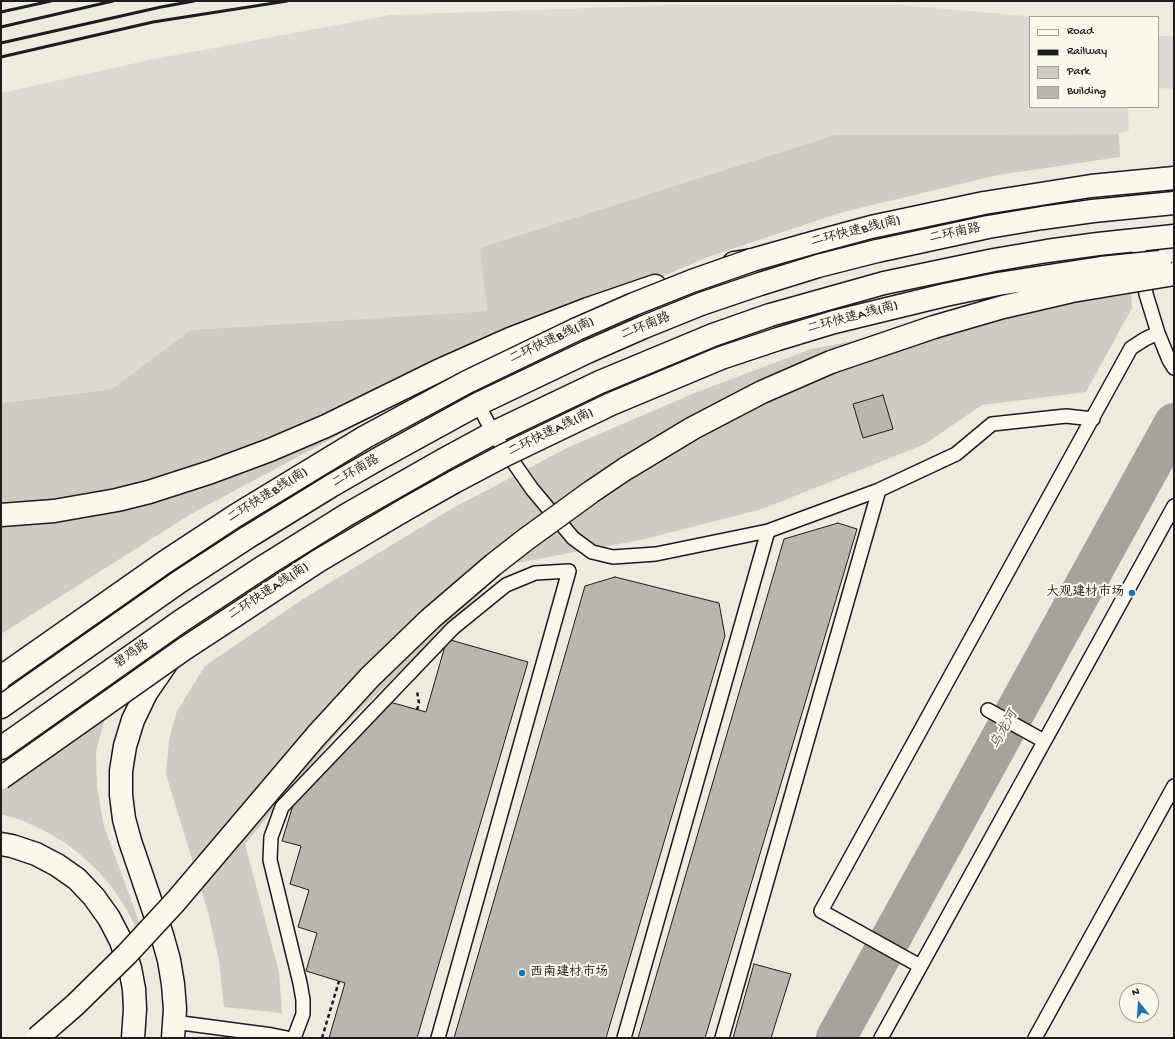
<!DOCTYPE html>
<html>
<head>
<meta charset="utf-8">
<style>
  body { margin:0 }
  #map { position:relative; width:1175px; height:1039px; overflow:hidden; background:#eeeadf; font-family:"Gochi Hand",sans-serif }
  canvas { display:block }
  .frame { position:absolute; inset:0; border:2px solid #1c1c1c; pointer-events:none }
  .legend { position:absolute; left:1029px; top:16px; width:130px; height:92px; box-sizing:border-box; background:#fbf7ec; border:1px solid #a29f99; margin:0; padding:5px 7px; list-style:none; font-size:12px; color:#1c1c1c }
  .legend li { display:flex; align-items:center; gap:8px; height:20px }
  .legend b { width:20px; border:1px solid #a29f99 }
  .north { position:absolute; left:1119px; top:983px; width:40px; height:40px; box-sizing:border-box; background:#fbf7ec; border:1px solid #a29f99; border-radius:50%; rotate:343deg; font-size:11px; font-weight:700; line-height:16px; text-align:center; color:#1c1c1c }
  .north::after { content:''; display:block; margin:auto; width:14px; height:18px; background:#1f6fb2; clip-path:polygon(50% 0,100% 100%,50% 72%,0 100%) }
</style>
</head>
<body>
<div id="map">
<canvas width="1175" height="1039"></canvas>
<div class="frame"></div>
<ul class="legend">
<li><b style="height:5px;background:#fbf7ec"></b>Road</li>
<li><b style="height:5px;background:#1c1c1c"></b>Railway</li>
<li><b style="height:11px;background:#ceccc2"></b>Park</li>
<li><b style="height:11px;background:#b9b6af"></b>Building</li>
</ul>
<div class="north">N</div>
</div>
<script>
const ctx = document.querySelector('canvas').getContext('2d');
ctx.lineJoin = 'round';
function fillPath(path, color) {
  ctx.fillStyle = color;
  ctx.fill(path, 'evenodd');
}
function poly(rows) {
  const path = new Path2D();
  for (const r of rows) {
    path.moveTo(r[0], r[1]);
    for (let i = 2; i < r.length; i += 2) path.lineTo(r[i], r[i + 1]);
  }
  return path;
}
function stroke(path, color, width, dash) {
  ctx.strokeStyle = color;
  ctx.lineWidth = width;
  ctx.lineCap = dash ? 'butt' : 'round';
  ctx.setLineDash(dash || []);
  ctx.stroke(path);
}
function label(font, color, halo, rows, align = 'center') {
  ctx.font = font + ' "Gochi Hand","LXGW WenKai TC",sans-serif';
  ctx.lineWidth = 4;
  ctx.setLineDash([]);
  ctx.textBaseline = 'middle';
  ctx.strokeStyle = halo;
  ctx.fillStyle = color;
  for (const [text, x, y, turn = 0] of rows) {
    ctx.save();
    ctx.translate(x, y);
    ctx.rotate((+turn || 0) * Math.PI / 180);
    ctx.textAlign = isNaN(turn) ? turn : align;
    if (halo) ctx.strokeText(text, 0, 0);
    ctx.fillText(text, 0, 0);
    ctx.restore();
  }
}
fillPath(poly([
  [675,5,900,5,1037,17,1030,17,1030,107,1128,107,1129,130,1119,134,835,135,487,311,191,330,112,389,1,403,1,93,149,60,390,15],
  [1158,36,1174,36,1174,89,1158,88]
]), '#dedad1');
fillPath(poly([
  [1119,134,1120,157,998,175,843,212,705,258,520,338,191,514,1,634,1,403,112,389,191,330,487,311,480,248,835,135],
  [1131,294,1132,308,1086,392,982,405,925,444,762,509,641,540,511,564,342,728,245,844,279,972,282,1013,224,1007,219,961,208,912,166,774,169,740,177,711,205,666,303,599,451,509,569,447,697,392,811,349,996,314],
  [105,718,96,751,97,788,104,826,142,930,138,932,127,910,114,890,99,872,82,856,64,842,43,830,21,820,1,814,1,790]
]), '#ceccc2');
stroke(poly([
  [836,1038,1174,423]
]), '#a6a39d', 40);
const building = poly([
  [883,395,893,429,863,438,853,404,883,395],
  [838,523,857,529,705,1038,638,1038,784,539,838,523],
  [615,577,719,603,725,636,606,1038,454,1038,585,586,615,577],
  [447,639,528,662,417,1038,329,1038,345,983,306,971,317,933,298,927,309,890,290,884,301,846,282,841,297,792,386,701,426,712,447,639],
  [754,964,791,974,771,1038,733,1038,754,964]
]);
fillPath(building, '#b9b6af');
stroke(building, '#1c1c1c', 1);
const service = poly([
  [1137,239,1146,294,1158,333,1169,360,1174,368],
  [478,404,493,433,532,489,573,538,592,552,613,557,656,554,768,531,879,490,956,454,992,424,1066,416,1093,419],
  [988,710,1044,741],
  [920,966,821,911,1131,348,1145,339,1158,333],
  [174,1022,272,1035,287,1038],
  [294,1038,303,1014,303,1000,300,983,270,860,271,837,282,807,453,628,506,585,535,573,569,571,438,1038],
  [624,1038,768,531],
  [722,1038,879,490],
  [881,1038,1174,506],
  [1035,1038,1174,786]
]);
const primary = poly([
  [168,661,146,693,133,720,125,746,121,771,121,795,124,819,130,841,162,935,169,960,173,984,175,1009,173,1038],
  [1,707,179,582,248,537,331,486,378,459,478,404,587,352,644,327,701,304,760,284,818,266,877,251,988,227,1042,218,1093,211,1174,203],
  [1,748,181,621,266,565,348,514,443,460,493,433,600,382,713,335,770,315,884,283,994,260,1047,251,1098,244,1174,236],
  [1,844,12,846,36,854,57,865,77,879,94,897,109,918,121,941,130,968,134,989,135,1009,133,1038]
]);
const trunk = poly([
  [734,263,752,260,812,243,871,227,984,203,1091,186,1174,178],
  [1,515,54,511,117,500,149,492,211,472,270,450,326,426,438,371,510,339,588,309,655,286]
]);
stroke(service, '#1c1c1c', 16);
stroke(primary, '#1c1c1c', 25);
stroke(trunk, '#1c1c1c', 25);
stroke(poly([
  [417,710,419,703,417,691],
  [322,1038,339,981]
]), '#1c1c1c', 2.5, [4, 3]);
stroke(service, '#fbf7ec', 13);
stroke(primary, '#fbf7ec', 22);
stroke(trunk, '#fbf7ec', 22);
stroke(poly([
  [1,12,51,1],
  [1,27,113,1],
  [1,43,161,7,194,1],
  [1,57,153,22,287,1]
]), '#1c1c1c', 3);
const trunkBridge = poly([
  [1,677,165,562,235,516,365,437,467,382,577,329,634,304,692,281,752,260],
  [1,778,184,649,318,561,406,509,454,482,505,455,611,404,721,358,778,339,834,322,945,295,998,284,1101,268,1160,262],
  [37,1038,75,1005,127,954,176,901,316,736,370,677,430,619,493,565,525,540,591,492,625,469,693,428,762,392,831,362,934,327,1003,307,1072,291,1174,274]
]);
stroke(trunkBridge, '#1c1c1c', 25, []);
stroke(trunkBridge, '#fbf7ec', 22);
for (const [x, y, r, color] of [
  [1132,593,4,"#1f6fb2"],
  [522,973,4,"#1f6fb2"]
]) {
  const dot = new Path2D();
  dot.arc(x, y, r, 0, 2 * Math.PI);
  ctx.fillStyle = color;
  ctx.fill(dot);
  stroke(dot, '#fbf7ec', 1.5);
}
label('13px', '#1c1c1c', '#fbf7ec', [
  ["二环快速B线(南)",856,232,-14],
  ["二环南路",955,234,-12],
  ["二环快速A线(南)",853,318,-15],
  ["二环南路",646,327,-22],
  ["二环快速B线(南)",552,341,-25],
  ["二环快速A线(南)",551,433,-26],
  ["二环南路",356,472,-30],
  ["二环快速B线(南)",268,496,-32],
  ["二环快速A线(南)",269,592,-33],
  ["碧鸡路",132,655,-35]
]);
label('13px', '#1c1c1c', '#fbf7ec', [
  ["大观建材市场",1124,593],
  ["西南建材市场",530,973,"left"]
], 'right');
label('italic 14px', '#5a5956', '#fbf7ec', [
  ["乌龙河",1005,730,-61]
]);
</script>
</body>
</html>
